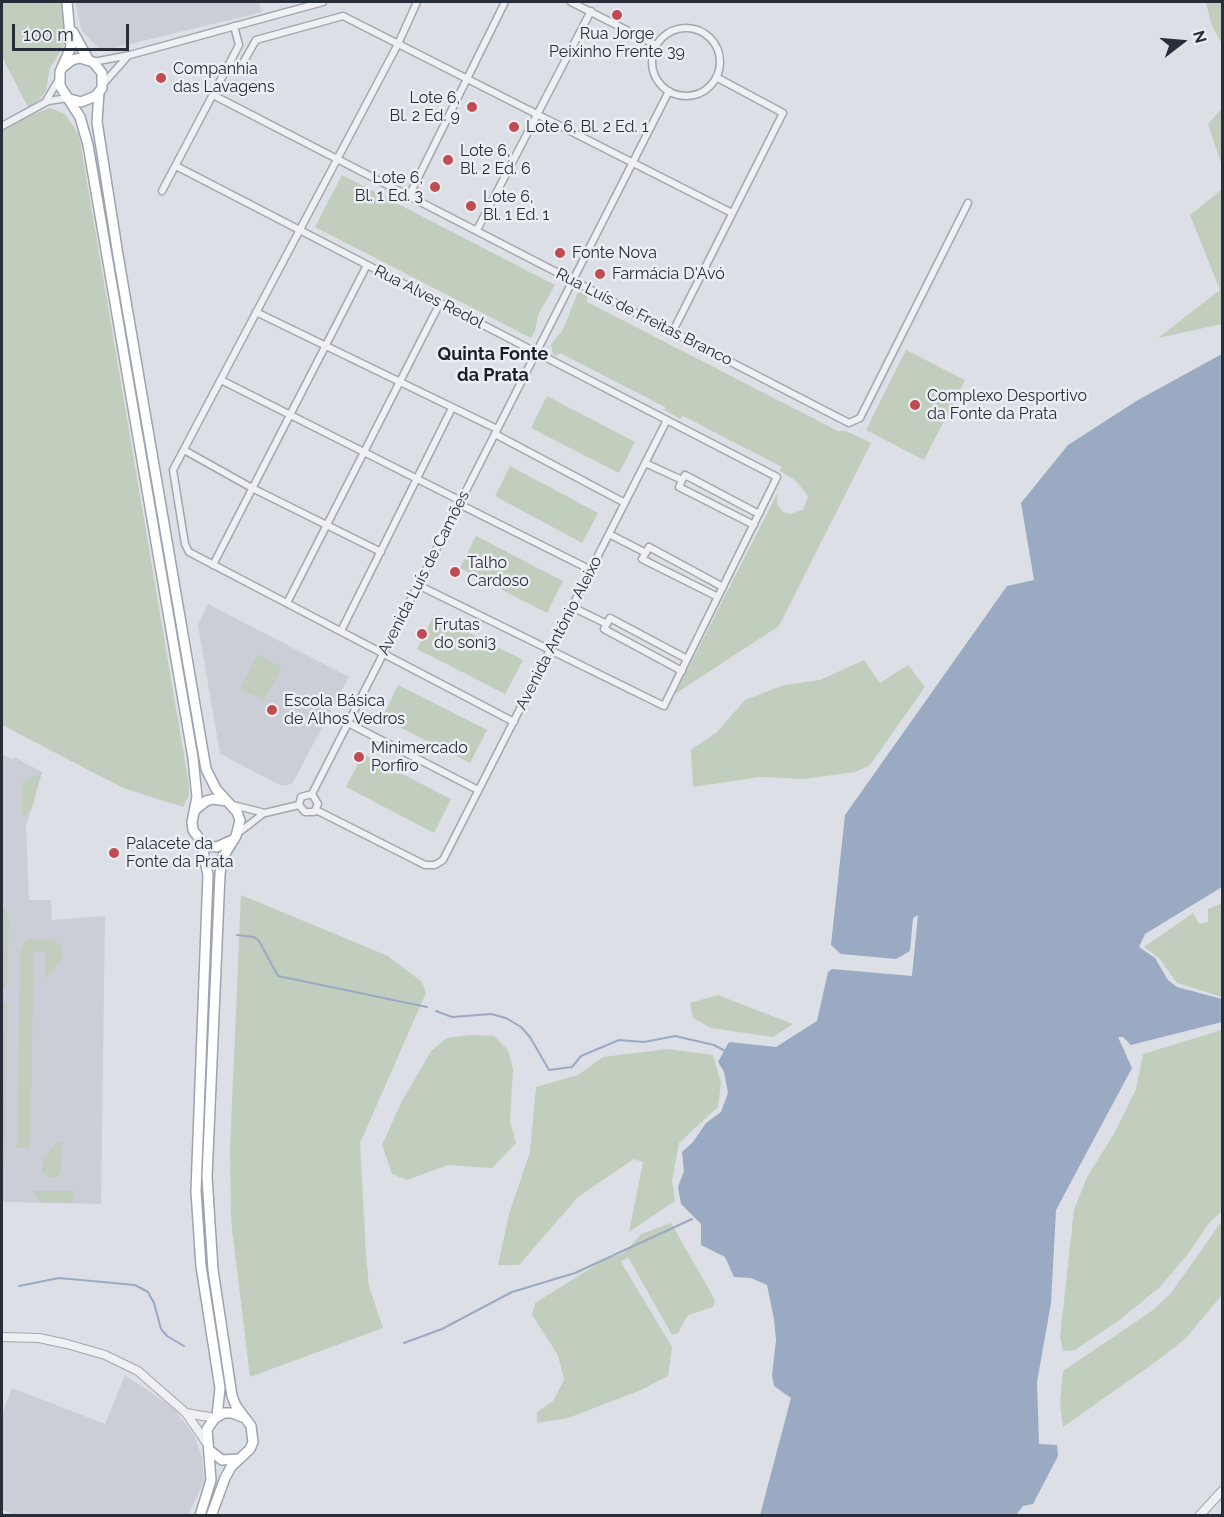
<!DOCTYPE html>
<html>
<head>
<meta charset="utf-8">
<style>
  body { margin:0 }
  #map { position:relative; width:1224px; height:1517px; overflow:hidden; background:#dcdfe5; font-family:Raleway,sans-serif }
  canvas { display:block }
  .frame { position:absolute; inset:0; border:3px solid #282d3a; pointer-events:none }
  .north { position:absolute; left:1152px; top:12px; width:60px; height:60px; -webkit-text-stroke:4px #ebeef3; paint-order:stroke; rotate:74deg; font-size:16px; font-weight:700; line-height:24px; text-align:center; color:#282d3a }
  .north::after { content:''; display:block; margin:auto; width:21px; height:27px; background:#282d3a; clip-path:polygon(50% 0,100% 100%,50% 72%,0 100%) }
  .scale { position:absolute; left:12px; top:24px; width:117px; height:27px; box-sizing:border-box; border:3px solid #282d3a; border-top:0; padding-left:8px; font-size:18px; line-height:21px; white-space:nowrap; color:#282d3a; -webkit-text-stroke:4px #ebeef3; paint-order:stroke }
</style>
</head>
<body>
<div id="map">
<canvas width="1224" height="1517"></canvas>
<div class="frame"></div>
<div class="north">N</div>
<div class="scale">100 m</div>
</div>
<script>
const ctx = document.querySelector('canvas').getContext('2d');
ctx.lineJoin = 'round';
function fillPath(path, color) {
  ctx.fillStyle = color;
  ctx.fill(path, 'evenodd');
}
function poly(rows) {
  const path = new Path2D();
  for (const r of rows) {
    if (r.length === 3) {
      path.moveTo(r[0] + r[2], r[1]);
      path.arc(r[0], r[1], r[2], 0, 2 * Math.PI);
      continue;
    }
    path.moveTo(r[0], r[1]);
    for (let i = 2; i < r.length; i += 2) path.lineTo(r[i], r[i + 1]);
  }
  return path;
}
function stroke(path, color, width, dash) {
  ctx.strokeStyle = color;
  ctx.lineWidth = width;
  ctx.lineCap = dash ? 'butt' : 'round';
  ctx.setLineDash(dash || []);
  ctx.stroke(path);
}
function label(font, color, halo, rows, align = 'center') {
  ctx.font = font + ' Raleway,sans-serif';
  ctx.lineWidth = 5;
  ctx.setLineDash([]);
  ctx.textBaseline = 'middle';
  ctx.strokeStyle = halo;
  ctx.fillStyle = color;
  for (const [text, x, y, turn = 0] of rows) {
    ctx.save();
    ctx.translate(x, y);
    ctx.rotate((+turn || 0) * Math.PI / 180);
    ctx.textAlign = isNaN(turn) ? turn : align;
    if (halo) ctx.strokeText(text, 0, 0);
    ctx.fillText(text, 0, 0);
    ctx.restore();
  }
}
fillPath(poly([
  [75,2,259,2,262,12,101,51,82,31],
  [208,604,349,677,292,784,282,786,220,754,198,625],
  [2,754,14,760,14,757,42,772,26,826,29,900,51,900,52,920,105,916,101,1204,2,1202],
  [125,1375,172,1407,194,1435,202,1457,204,1481,188,1515,18,1516,2,1510,2,1414,12,1388,105,1424]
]), '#cbced6');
fillPath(poly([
  [2,2,62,2,67,28,66,43,50,68,46,91,38,101,28,107,2,57],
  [1206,2,1222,2,1222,44,1211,24],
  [50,108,65,114,79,135,189,785,189,795,183,807,123,788,2,725,2,131,31,115],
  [1222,108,1222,166,1208,124],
  [342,175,555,285,538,315,535,331,531,338,315,227],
  [1222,189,1222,324,1158,338,1220,290,1190,215],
  [580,292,587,295,587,302,838,431,846,431,871,443,779,626,675,694,777,494,777,504,783,512,790,514,803,510,808,496,796,481,780,471,782,467,683,416,680,419,665,410,665,407,560,353,556,356,553,354,551,344,563,330,577,294],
  [906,350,965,380,924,460,866,430],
  [547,396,635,442,619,473,531,428],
  [510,466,598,513,582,543,495,496],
  [476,536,563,581,547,613,460,568],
  [434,615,523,660,505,694,417,649],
  [257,654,282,667,264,701,240,689],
  [864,660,880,683,908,665,925,687,870,765,855,772,804,779,760,777,693,787,691,750,717,732,745,700,784,685,820,680],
  [398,685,487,730,470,763,382,718],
  [363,754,451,799,434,833,346,787],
  [42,772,31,811,22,816,22,782],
  [241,895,388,956,422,982,426,993,360,1143,366,1254,369,1286,383,1328,250,1377,231,1220,230,1149],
  [1222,903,1222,997,1177,983,1160,959,1144,947,1193,913,1199,924,1208,922,1208,909],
  [2,907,7,912,9,920,7,986,2,991],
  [29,939,55,940,61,946,63,954,59,964,45,978,45,952,34,952,30,1148,17,1148,20,951,24,943],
  [718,995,759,1011,793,1024,773,1037,711,1028,693,1018,690,1003],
  [2,999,7,1005,5,1164,2,1173],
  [1222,1030,1222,1211,1209,1223,1191,1250,1161,1286,1121,1319,1075,1350,1063,1351,1060,1337,1074,1210,1087,1177,1114,1134,1136,1089,1143,1054],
  [470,1035,494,1036,508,1050,513,1069,510,1121,516,1143,492,1168,448,1165,407,1180,392,1174,382,1145,402,1101,431,1051,447,1038],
  [667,1049,713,1055,721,1083,718,1107,679,1143,672,1181,675,1201,629,1232,643,1162,634,1159,578,1197,519,1265,498,1265,509,1214,530,1152,536,1087,578,1075,603,1057],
  [58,1141,62,1143,61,1172,57,1177,48,1178,42,1172,43,1158],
  [33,1191,74,1191,73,1203,40,1202],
  [1222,1221,1222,1295,1186,1338,1158,1360,1063,1427,1060,1404,1063,1371,1153,1310,1171,1293],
  [671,1223,715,1300,713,1307,688,1315,678,1333,672,1335,628,1257,621,1262,672,1347,668,1376,641,1390,568,1418,537,1423,537,1412,553,1401,564,1380,558,1355,532,1315,535,1303,604,1260,624,1253,641,1234]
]), '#c1cebe');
fillPath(poly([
  [1222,354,1222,887,1145,934,1139,947,1155,958,1168,980,1177,987,1222,999,1222,1022,1131,1045,1123,1037,1118,1037,1132,1068,1056,1210,1051,1303,1037,1382,1039,1444,1057,1445,1058,1456,1033,1504,1023,1506,1016,1515,760,1515,791,1398,774,1386,772,1375,776,1340,774,1319,767,1285,751,1278,734,1277,725,1257,701,1245,701,1224,681,1204,678,1187,684,1171,682,1152,693,1142,706,1123,721,1112,728,1093,724,1072,718,1062,729,1042,776,1047,817,1021,828,972,832,969,912,976,918,915,913,918,910,951,896,959,841,954,831,945,845,815,1007,586,1034,580,1021,503,1068,445,1138,400]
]), '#9aaac2');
stroke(poly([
  [237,935,254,937,259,941,278,976,427,1007],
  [436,1011,452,1017,491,1014,506,1018,521,1027,530,1037,549,1070,572,1067,581,1056,619,1040,644,1042,675,1036,714,1045,727,1052],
  [19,1286,59,1278,135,1285,148,1292,154,1303,161,1329,167,1336,184,1346],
  [404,1343,442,1329,512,1292,575,1273,692,1219]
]), '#9aaac2', 2);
const minor = poly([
  [417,2,398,44,173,470,185,544,189,552,514,722],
  [571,2,656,45],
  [686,62,34],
  [93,62,130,55,323,2],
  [230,63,240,68,256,40,343,16,732,213],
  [104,83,127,57],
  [213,95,849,423,860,418,968,203],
  [46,101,59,79],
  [2,126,48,101,68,98],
  [176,166,777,477,664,706,418,585],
  [162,191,239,45,234,26],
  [409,196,505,2],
  [477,230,591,11],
  [256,312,497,429],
  [673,331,783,113,716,77],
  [221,380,461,501],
  [495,434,625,503],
  [184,450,252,488,381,552],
  [645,463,682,480],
  [459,504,591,570],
  [754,525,679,487,682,480,685,475,759,514],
  [609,534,646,553],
  [213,565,367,265],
  [718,597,642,559,649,547,723,587],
  [287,603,440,303],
  [572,607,607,624],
  [341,631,452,408],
  [682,671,604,629,610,618,687,659],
  [348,723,478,790],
  [312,794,669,91],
  [233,805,265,813,299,805],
  [299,805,305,812,314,812,318,804,312,794],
  [299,805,301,797,312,794],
  [316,810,425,865,435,865,443,860,667,420],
  [237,834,264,813]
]);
const tertiary = poly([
  [2,1337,39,1338,67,1344,105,1355,138,1371,186,1413,206,1442],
  [186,1413,215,1418],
  [1199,1516,1222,1491]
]);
const primary = poly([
  [67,2,71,47,60,72,60,86,80,117,88,145,193,758,197,797,192,822,193,830,201,841,208,846,217,847,230,841],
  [73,32,88,59],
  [63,67,72,60,80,58,93,62,102,73,102,88,96,96,81,102,70,99],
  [99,92,97,122,118,255,206,769,216,789,237,812,240,820,236,836,223,857,220,874,207,1177,213,1270,232,1396,236,1406,251,1426,253,1442,250,1449,231,1467,225,1478,211,1516],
  [195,810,206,801,213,799,227,801],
  [201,841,208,875,196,1191,201,1266,220,1388,217,1416],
  [209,1450,222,1460,238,1459],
  [200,1516,211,1480,207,1429,215,1418,224,1413,232,1413,245,1418]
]);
stroke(minor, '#a2a6ae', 9);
stroke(tertiary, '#a2a6ae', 10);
stroke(primary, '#9da3af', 12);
stroke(minor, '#eff0f4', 6);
stroke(tertiary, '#eff0f4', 8);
stroke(primary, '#fff', 9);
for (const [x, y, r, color] of [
  [617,15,6,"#c04b53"],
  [161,78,6,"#c04b53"],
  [472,107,6,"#c04b53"],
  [514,127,6,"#c04b53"],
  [448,160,6,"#c04b53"],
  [435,187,6,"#c04b53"],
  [471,206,6,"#c04b53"],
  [560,253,6,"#c04b53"],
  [600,274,6,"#c04b53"],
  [915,405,6,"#c04b53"],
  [455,572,6,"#c04b53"],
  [422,634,6,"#c04b53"],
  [272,710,6,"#c04b53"],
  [359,757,6,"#c04b53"],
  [114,853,6,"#c04b53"]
]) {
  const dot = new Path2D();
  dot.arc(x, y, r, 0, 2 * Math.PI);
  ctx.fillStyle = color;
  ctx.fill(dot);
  stroke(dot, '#ebeef3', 2);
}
label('16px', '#282d3a', '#ebeef3', [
  ["Rua Jorge",617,34,"center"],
  ["Peixinho Frente 39",617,52,"center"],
  ["Companhia",173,69],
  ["das Lavagens",173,87],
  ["Lote 6,",460,98,"right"],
  ["Bl. 2 Ed. 9",460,116,"right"],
  ["Lote 6, Bl. 2 Ed. 1",526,127],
  ["Lote 6,",460,151],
  ["Bl. 2 Ed. 6",460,169],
  ["Lote 6,",423,178,"right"],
  ["Bl. 1 Ed. 3",423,196,"right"],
  ["Lote 6,",483,197],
  ["Bl. 1 Ed. 1",483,215],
  ["Fonte Nova",572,253],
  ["Farmácia D'Avó",612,274],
  ["Complexo Desportivo",927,396],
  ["da Fonte da Prata",927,414],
  ["Talho",467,563],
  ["Cardoso",467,581],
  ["Frutas",434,625],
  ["do soni3",434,643],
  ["Escola Básica",284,701],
  ["de Alhos Vedros",284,719],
  ["Minimercado",371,748],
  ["Porfiro",371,766],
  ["Palacete da",126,844],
  ["Fonte da Prata",126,862]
], 'left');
label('16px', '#282d3a', '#ebeef3', [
  ["Rua Alves Redol",429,297,27],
  ["Rua Luís de Freitas Branco",644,317,27],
  ["Avenida Luís de Camões",424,573,-63],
  ["Avenida António Aleixo",559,633,-63]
]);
label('bold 18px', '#1a1e2a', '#ebeef3', [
  ["Quinta Fonte",493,355],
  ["da Prata",493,376]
]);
</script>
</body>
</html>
